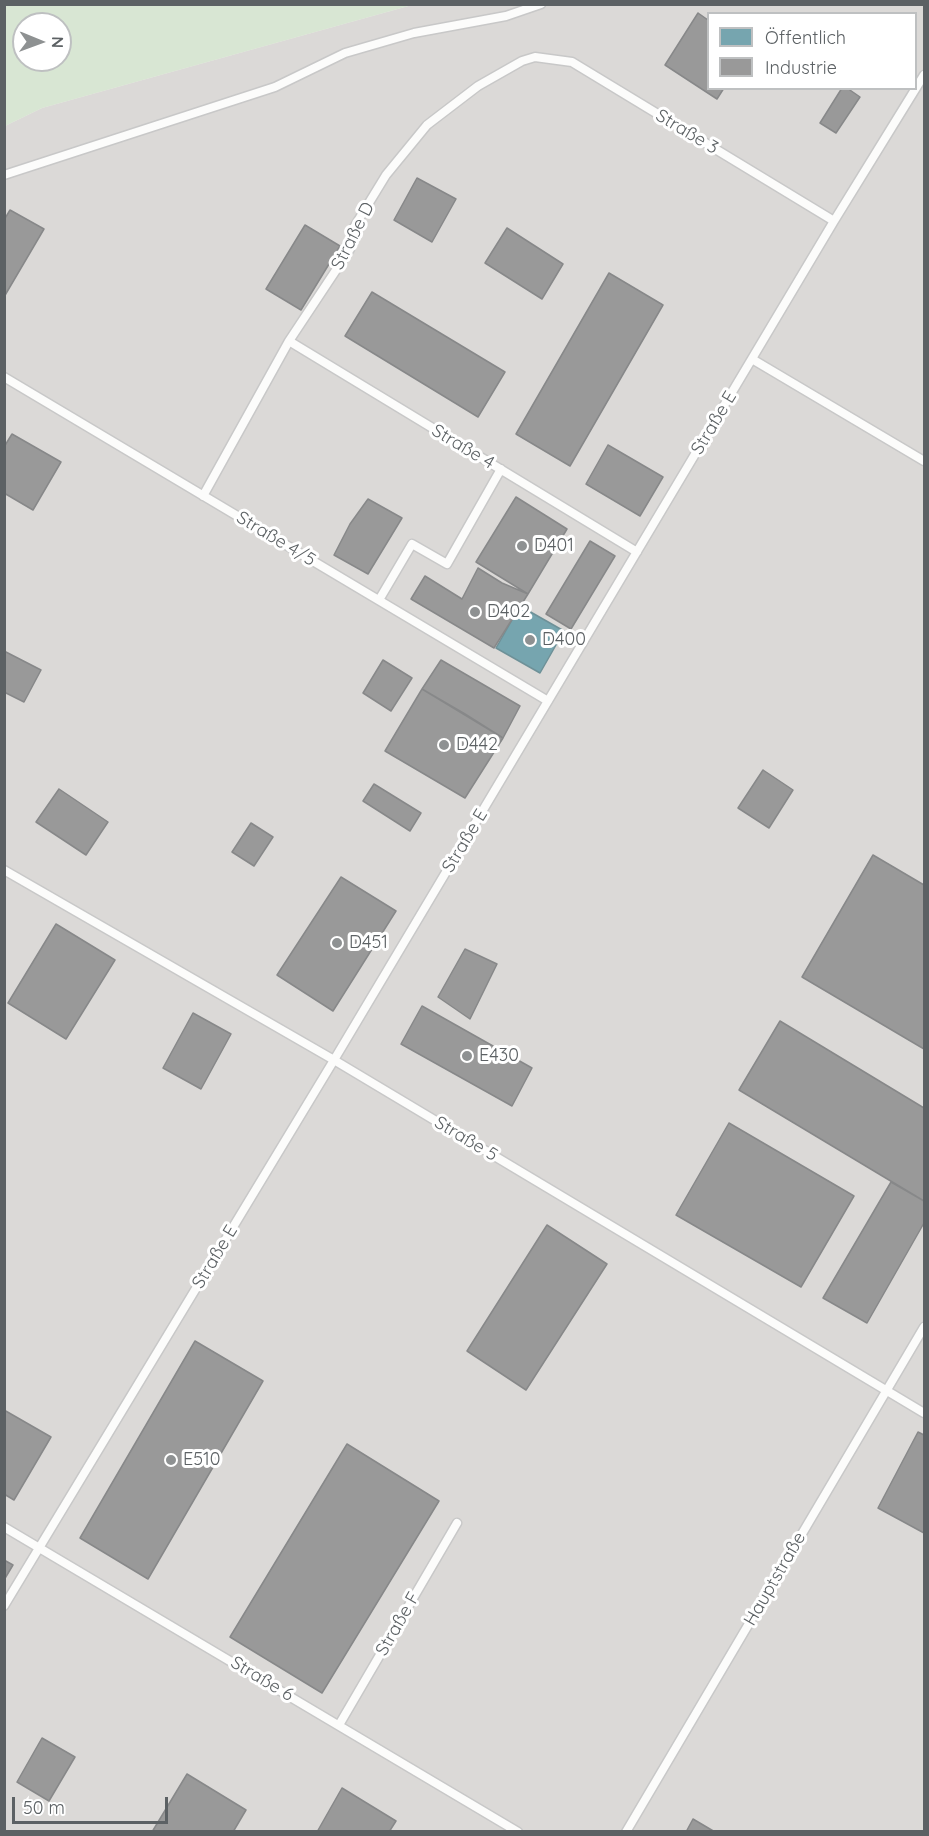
<!DOCTYPE html>
<html>
<head>
<meta charset="utf-8">
<style>
  body { margin:0 }
  #map { position:relative; width:929px; height:1836px; overflow:hidden; background:#ece9e6; font-family:Quicksand,sans-serif }
  canvas { display:block }
  .frame { position:absolute; inset:0; border:6px solid #5c6164; pointer-events:none }
  .legend { position:absolute; left:707px; top:12px; width:210px; height:78px; box-sizing:border-box; background:#fff; border:2px solid #bec0c1; margin:0; padding:8px 10px; list-style:none; font-size:18px; color:#5c6164 }
  .legend li { display:flex; align-items:center; gap:12px; height:30px }
  .legend b { width:30px; border:2px solid #bec0c1 }
  .north { position:absolute; left:12px; top:12px; width:60px; height:60px; box-sizing:border-box; background:#fff; border:2px solid #bec0c1; border-radius:50%; rotate:91deg; font-size:16px; font-weight:700; line-height:24px; text-align:center; color:#5c6164 }
  .north::after { content:''; display:block; margin:auto; width:21px; height:27px; background:#8e9192; clip-path:polygon(50% 0,100% 100%,50% 72%,0 100%) }
  .scale { position:absolute; left:12px; top:1797px; width:156px; height:27px; box-sizing:border-box; border:3px solid #5c6164; border-top:0; padding-left:8px; font-size:18px; line-height:21px; white-space:nowrap; color:#5c6164; -webkit-text-stroke:4px #fff; paint-order:stroke }
</style>
</head>
<body>
<div id="map">
<canvas width="929" height="1836"></canvas>
<div class="frame"></div>
<ul class="legend">
<li><b style="height:16px;background:#76a5af"></b>Öffentlich</li>
<li><b style="height:16px;background:#999"></b>Industrie</li>
</ul>
<div class="north">N</div>
<div class="scale">50 m</div>
</div>
<script>
const ctx = document.querySelector('canvas').getContext('2d');
ctx.lineJoin = 'round';
function fillPath(path, color) {
  ctx.fillStyle = color;
  ctx.fill(path, 'evenodd');
}
function poly(rows) {
  const path = new Path2D();
  for (const r of rows) {
    path.moveTo(r[0], r[1]);
    for (let i = 2; i < r.length; i += 2) path.lineTo(r[i], r[i + 1]);
  }
  return path;
}
function stroke(path, color, width, dash) {
  ctx.strokeStyle = color;
  ctx.lineWidth = width;
  ctx.lineCap = dash ? 'butt' : 'round';
  ctx.setLineDash(dash || []);
  ctx.stroke(path);
}
function label(font, color, halo, rows, align = 'center') {
  ctx.font = font + ' Quicksand,sans-serif';
  ctx.lineWidth = 6;
  ctx.setLineDash([]);
  ctx.textBaseline = 'middle';
  ctx.strokeStyle = halo;
  ctx.fillStyle = color;
  for (const [text, x, y, turn = 0] of rows) {
    ctx.save();
    ctx.translate(x, y);
    ctx.rotate((+turn || 0) * Math.PI / 180);
    ctx.textAlign = isNaN(turn) ? turn : align;
    if (halo) ctx.strokeText(text, 0, 0);
    ctx.fillText(text, 0, 0);
    ctx.restore();
  }
}
fillPath(poly([
  [412,5,924,5,924,1831,5,1832,5,126,42,108],
  [708,14,916,14,916,88,708,88]
]), '#dbd9d7');
fillPath(poly([
  [5,4,412,4,412,5,42,108,5,126],
  [24,24,60,24,60,60,24,60]
]), '#d8e6d3');
const public = poly([
  [520,606,564,631,540,673,496,648,520,606]
]);
fillPath(public, '#76a5af');
stroke(public, '#6e9198', 1.5);
const industry = poly([
  [698,13,708,20,708,88,724,88,717,99,665,65,698,13],
  [842,88,847,88,860,97,836,133,820,123,842,88],
  [417,178,456,199,432,242,394,220,417,178],
  [10,210,44,229,4,297,4,220,10,210],
  [305,225,340,246,301,310,266,289,305,225],
  [507,228,563,264,542,299,485,263,507,228],
  [609,273,663,305,570,466,516,434,609,273],
  [372,292,505,372,478,417,345,336,372,292],
  [12,434,61,462,33,510,4,493,4,447,12,434],
  [608,445,663,477,640,516,586,484,608,445],
  [516,497,567,529,528,594,476,562,516,497],
  [368,499,402,518,368,574,334,555,350,524,368,499],
  [590,541,615,556,571,629,546,614,590,541],
  [478,568,502,583,528,594,494,648,411,599,425,576,462,599,478,568],
  [4,651,41,670,24,702,4,692,4,651],
  [383,660,412,678,391,711,363,693,383,660],
  [441,660,520,706,503,738,465,714,422,689,441,660],
  [422,689,503,738,465,798,385,751,422,689],
  [763,770,793,790,769,828,738,808,763,770],
  [374,784,421,813,410,831,363,801,374,784],
  [59,789,108,822,86,855,36,822,59,789],
  [251,823,273,837,254,866,232,852,251,823],
  [873,855,924,885,924,1049,802,977,873,855],
  [341,877,396,911,333,1011,277,975,341,877],
  [56,924,115,960,66,1039,8,1003,56,924],
  [465,949,497,964,470,1019,438,997,465,949],
  [422,1006,532,1068,512,1106,401,1044,422,1006],
  [193,1013,231,1034,201,1089,163,1068,193,1013],
  [780,1021,924,1108,924,1201,739,1090,780,1021],
  [729,1123,854,1196,801,1287,676,1215,729,1123],
  [891,1182,924,1201,924,1223,867,1323,823,1298,891,1182],
  [547,1225,607,1264,526,1390,467,1351,547,1225],
  [195,1341,263,1381,148,1579,80,1538,195,1341],
  [4,1410,51,1437,14,1500,4,1494,4,1410],
  [918,1432,924,1435,924,1533,878,1508,918,1432],
  [347,1444,439,1501,322,1693,230,1637,347,1444],
  [4,1560,13,1565,4,1580,4,1560],
  [42,1738,75,1757,49,1801,17,1782,42,1738],
  [187,1774,246,1810,233,1832,152,1832,187,1774],
  [342,1788,396,1821,389,1832,317,1832,342,1788],
  [693,1819,715,1832,686,1832,693,1819]
]);
fillPath(industry, '#999');
stroke(industry, '#878889', 1.5);
const lane = poly([
  [4,175,275,87,345,53,414,33,506,16,541,4],
  [289,341,637,552],
  [752,359,924,461],
  [4,377,548,701],
  [203,496,289,341,350,249,353,229,386,175,427,125,478,86,522,61,535,57,572,62,834,221],
  [379,600,412,544,447,564,501,469],
  [4,870,334,1060,924,1413],
  [4,1527,518,1832],
  [4,1606,334,1060,834,221,924,75],
  [339,1725,457,1523],
  [626,1832,924,1327]
]);
stroke(lane, '#c8c8c8', 11);
stroke(lane, '#fcfcfb', 8);
for (const [x, y, r, color] of [
  [522,546,6,"#8e9192"],
  [475,612,6,"#8e9192"],
  [530,640,6,"#8e9192"],
  [444,745,6,"#8e9192"],
  [337,943,6,"#8e9192"],
  [467,1056,6,"#8e9192"],
  [171,1460,6,"#8e9192"]
]) {
  const dot = new Path2D();
  dot.arc(x, y, r, 0, 2 * Math.PI);
  ctx.fillStyle = color;
  ctx.fill(dot);
  stroke(dot, '#fff', 2);
}
label('18px', '#5c6164', '#fff', [
  ["Straße 3",687,132,31],
  ["Straße D",353,236,-63],
  ["Straße E",714,423,-59],
  ["Straße 4",463,447,31],
  ["Straße 4/5",276,539,31],
  ["Straße E",465,841,-59],
  ["Straße 5",466,1139,31],
  ["Straße E",215,1257,-59],
  ["Hauptstraße",775,1579,-60],
  ["Straße F",398,1624,-60],
  ["Straße 6",262,1679,31]
]);
label('18px', '#5c6164', '#fff', [
  ["D401",534,546],
  ["D402",487,612],
  ["D400",542,640],
  ["D442",456,745],
  ["D451",349,943],
  ["E430",479,1056],
  ["E510",183,1460]
], 'left');
</script>
</body>
</html>
